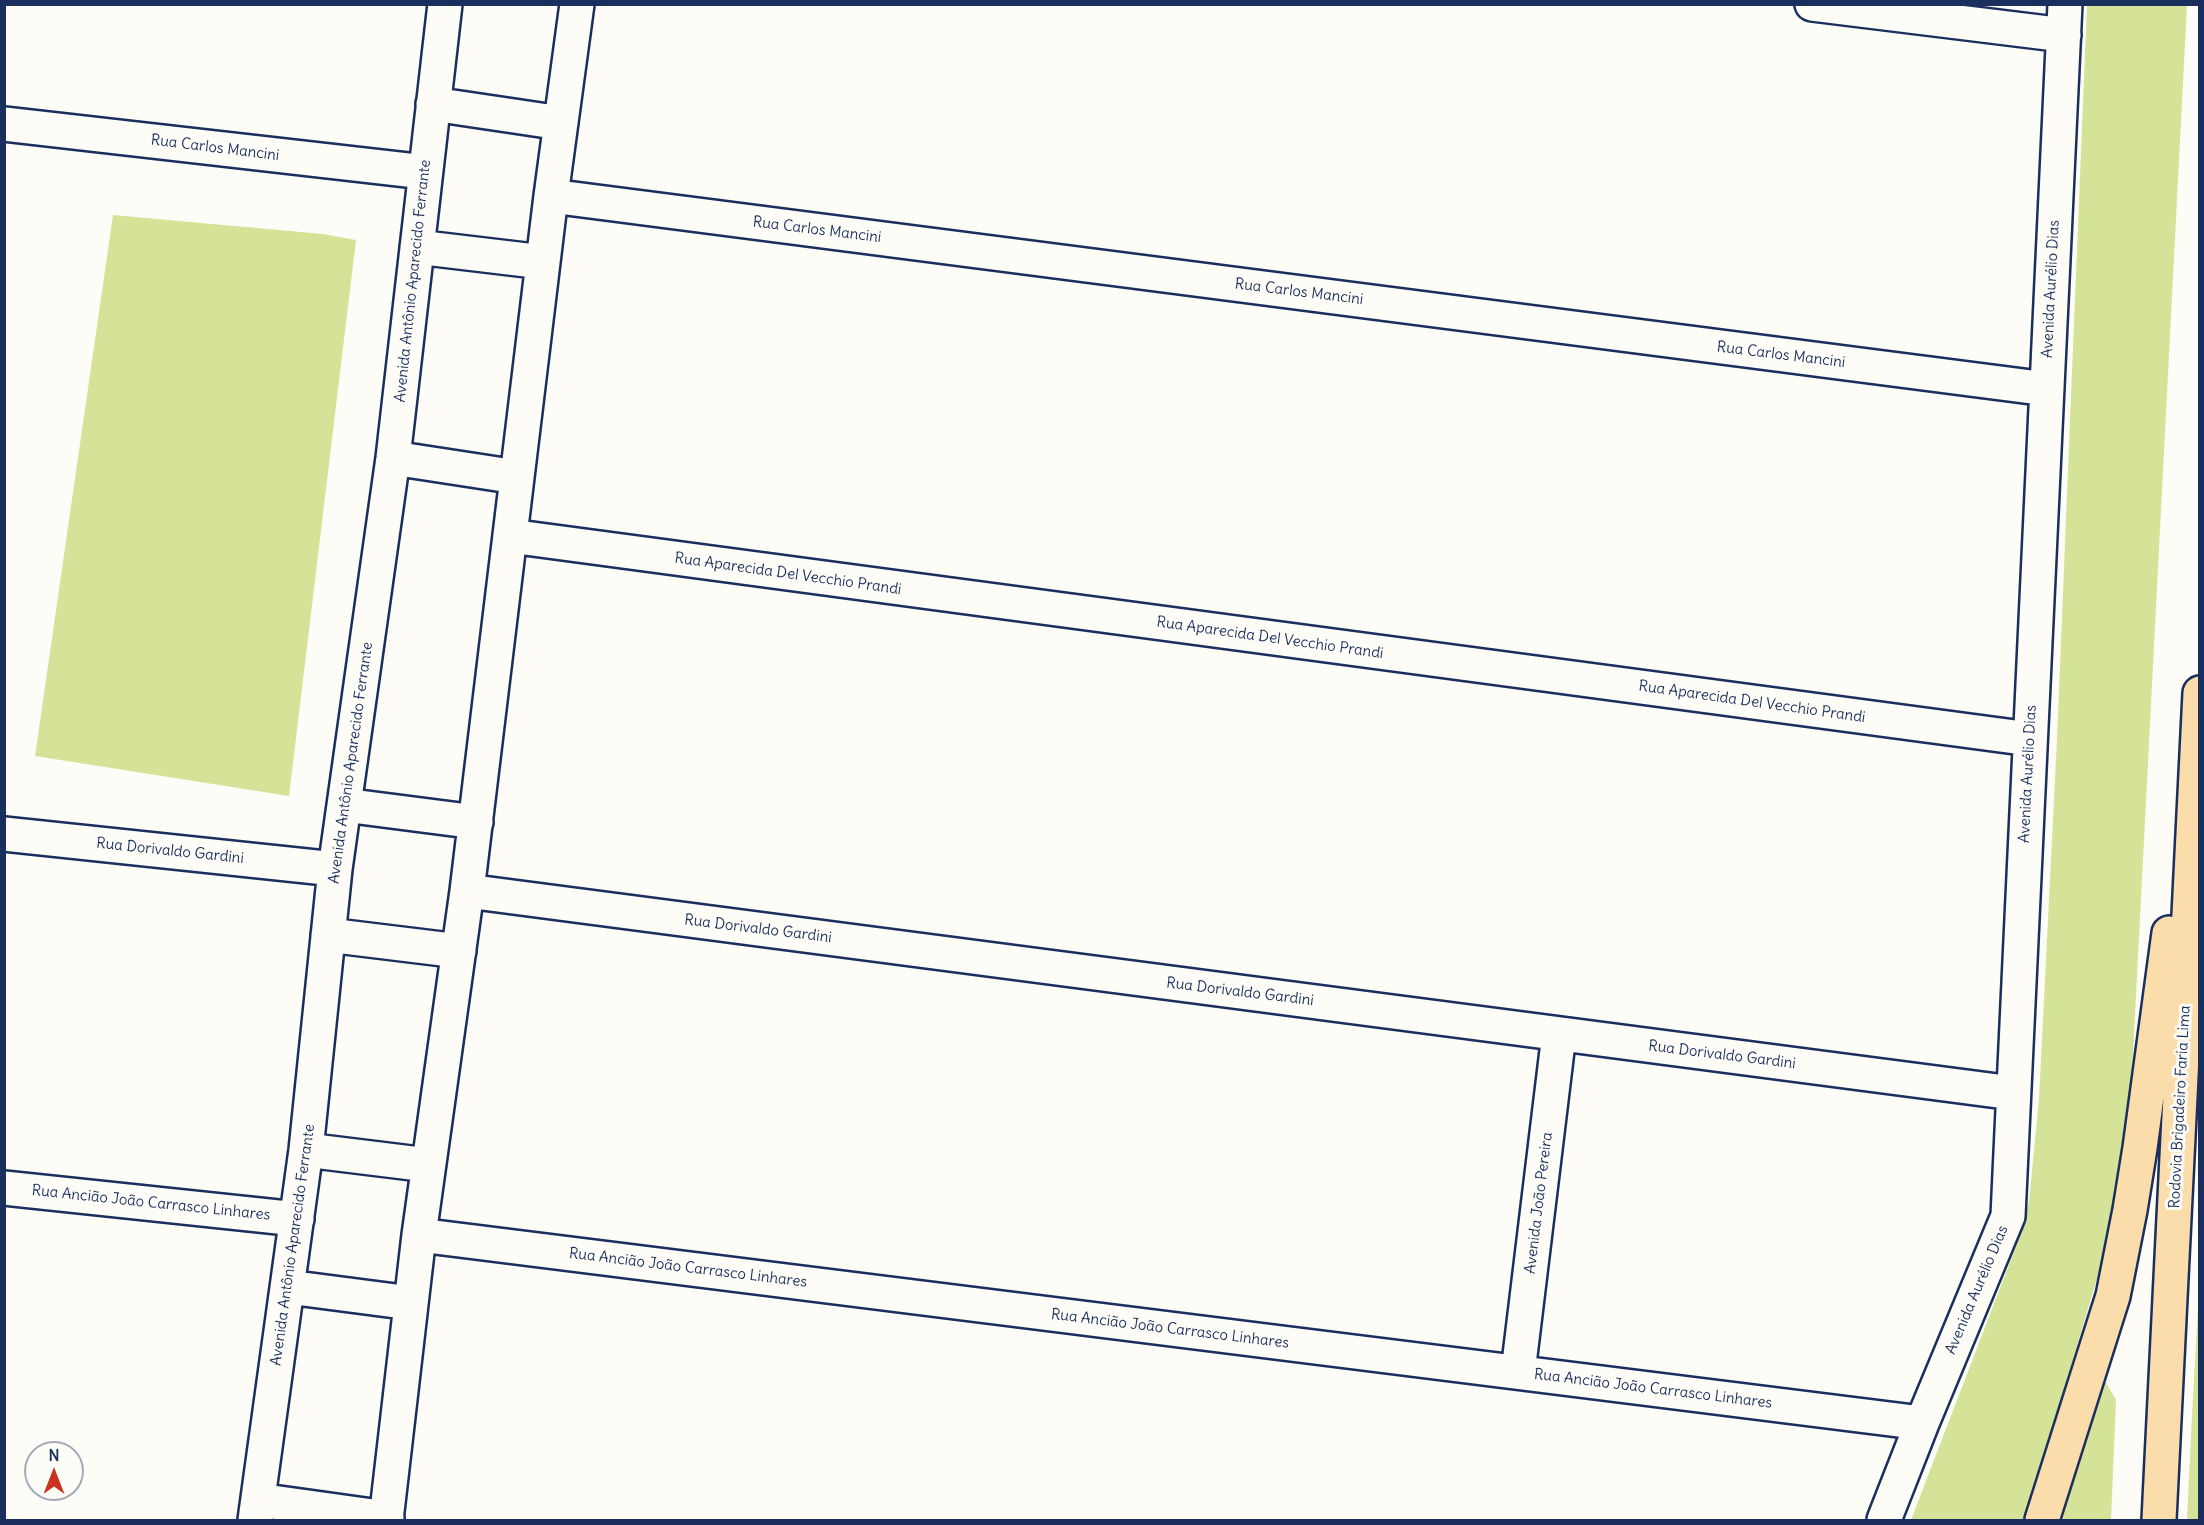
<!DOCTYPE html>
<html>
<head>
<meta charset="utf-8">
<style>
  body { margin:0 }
  #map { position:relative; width:2204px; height:1525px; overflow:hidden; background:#fdfcf7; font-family:Delius,sans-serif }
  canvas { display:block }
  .frame { position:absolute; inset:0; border:6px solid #1b2f5e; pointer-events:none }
  .north { position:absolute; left:24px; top:1441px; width:60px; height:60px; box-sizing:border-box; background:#fdfcf7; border:2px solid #a3aaba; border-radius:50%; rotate:0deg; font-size:16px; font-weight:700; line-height:24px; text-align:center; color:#1b2f5e }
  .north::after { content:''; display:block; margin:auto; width:21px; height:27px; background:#c8321e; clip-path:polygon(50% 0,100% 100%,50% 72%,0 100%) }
</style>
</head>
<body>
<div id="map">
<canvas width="2204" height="1525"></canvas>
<div class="frame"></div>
<div class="north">N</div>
</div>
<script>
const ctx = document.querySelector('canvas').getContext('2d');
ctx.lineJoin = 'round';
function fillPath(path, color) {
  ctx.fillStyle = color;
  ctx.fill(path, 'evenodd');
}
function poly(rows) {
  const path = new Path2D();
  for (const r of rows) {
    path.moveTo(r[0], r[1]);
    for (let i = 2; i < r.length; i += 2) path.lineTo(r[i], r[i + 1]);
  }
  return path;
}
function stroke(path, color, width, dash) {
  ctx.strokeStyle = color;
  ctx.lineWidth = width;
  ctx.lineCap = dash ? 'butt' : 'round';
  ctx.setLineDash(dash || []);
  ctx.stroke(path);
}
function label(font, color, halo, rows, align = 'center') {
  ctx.font = font + ' Delius,sans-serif';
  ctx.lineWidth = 6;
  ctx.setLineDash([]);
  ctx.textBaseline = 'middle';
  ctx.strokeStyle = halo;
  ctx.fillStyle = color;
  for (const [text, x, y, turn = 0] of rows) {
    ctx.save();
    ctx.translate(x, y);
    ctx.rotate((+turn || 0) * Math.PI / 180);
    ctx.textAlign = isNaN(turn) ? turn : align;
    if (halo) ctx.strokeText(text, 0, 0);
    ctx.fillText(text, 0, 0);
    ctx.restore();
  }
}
fillPath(poly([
  [2087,5,2187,5,2130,1112,2118,1195,2101,1265,2025,1520,1911,1520,2020,1236,2029,1202,2039,1099,2057,739],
  [113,215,323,234,356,240,289,796,35,756],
  [2199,1289,2199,1520,2187,1520,2192,1415],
  [2104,1379,2116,1400,2111,1520,2059,1520]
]), '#d4e397');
const minor = poly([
  [1812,4,2064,35],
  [433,104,561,123],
  [4,124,425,172],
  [551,196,2047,389],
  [417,247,543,262],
  [393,458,517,477],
  [510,536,2030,739],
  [344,805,476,822],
  [4,834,335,869],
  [467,891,2013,1093],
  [328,935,459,951],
  [306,1150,428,1165],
  [4,1188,297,1219],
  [419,1235,1922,1423],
  [288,1287,411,1303],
  [1518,1372,1559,1034],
  [258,1500,387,1518],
  [255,1520,306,1150,335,869,393,458,445,4],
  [386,1520,419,1235,467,891,551,196,577,4],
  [1884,1520,1922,1423,2008,1216,2065,4]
]);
const highway = poly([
  [2042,1520,2113,1296,2130,1210,2140,1148,2169,933],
  [2159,1520,2200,693]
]);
stroke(minor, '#1b2f5e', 38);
stroke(highway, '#1b2f5e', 38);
stroke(minor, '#fdfcf7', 33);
stroke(highway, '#fbddab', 33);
label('15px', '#1b2f5e', '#fdfcf7', [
  ["Rua Carlos Mancini",215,148,7],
  ["Rua Carlos Mancini",817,230,7],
  ["Avenida Antônio Aparecido Ferrante",413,281,-84],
  ["Avenida Aurélio Dias",2051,289,-87],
  ["Rua Carlos Mancini",1299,292,7],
  ["Rua Carlos Mancini",1781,355,7],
  ["Rua Aparecida Del Vecchio Prandi",788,574,8],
  ["Rua Aparecida Del Vecchio Prandi",1270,638,8],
  ["Rua Aparecida Del Vecchio Prandi",1752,702,8],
  ["Avenida Antônio Aparecido Ferrante",351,763,-82],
  ["Avenida Aurélio Dias",2028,774,-87],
  ["Rua Dorivaldo Gardini",170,851,6],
  ["Rua Dorivaldo Gardini",758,929,7],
  ["Rua Dorivaldo Gardini",1240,992,7],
  ["Rua Dorivaldo Gardini",1722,1055,7],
  ["Rodovia Brigadeiro Faria Lima",2180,1107,-87],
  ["Rua Ancião João Carrasco Linhares",151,1203,6],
  ["Avenida João Pereira",1539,1203,-83],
  ["Avenida Antônio Aparecido Ferrante",293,1245,-82],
  ["Rua Ancião João Carrasco Linhares",688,1268,7],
  ["Avenida Aurélio Dias",1977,1290,-67],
  ["Rua Ancião João Carrasco Linhares",1170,1329,7],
  ["Rua Ancião João Carrasco Linhares",1653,1389,7]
]);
</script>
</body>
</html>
